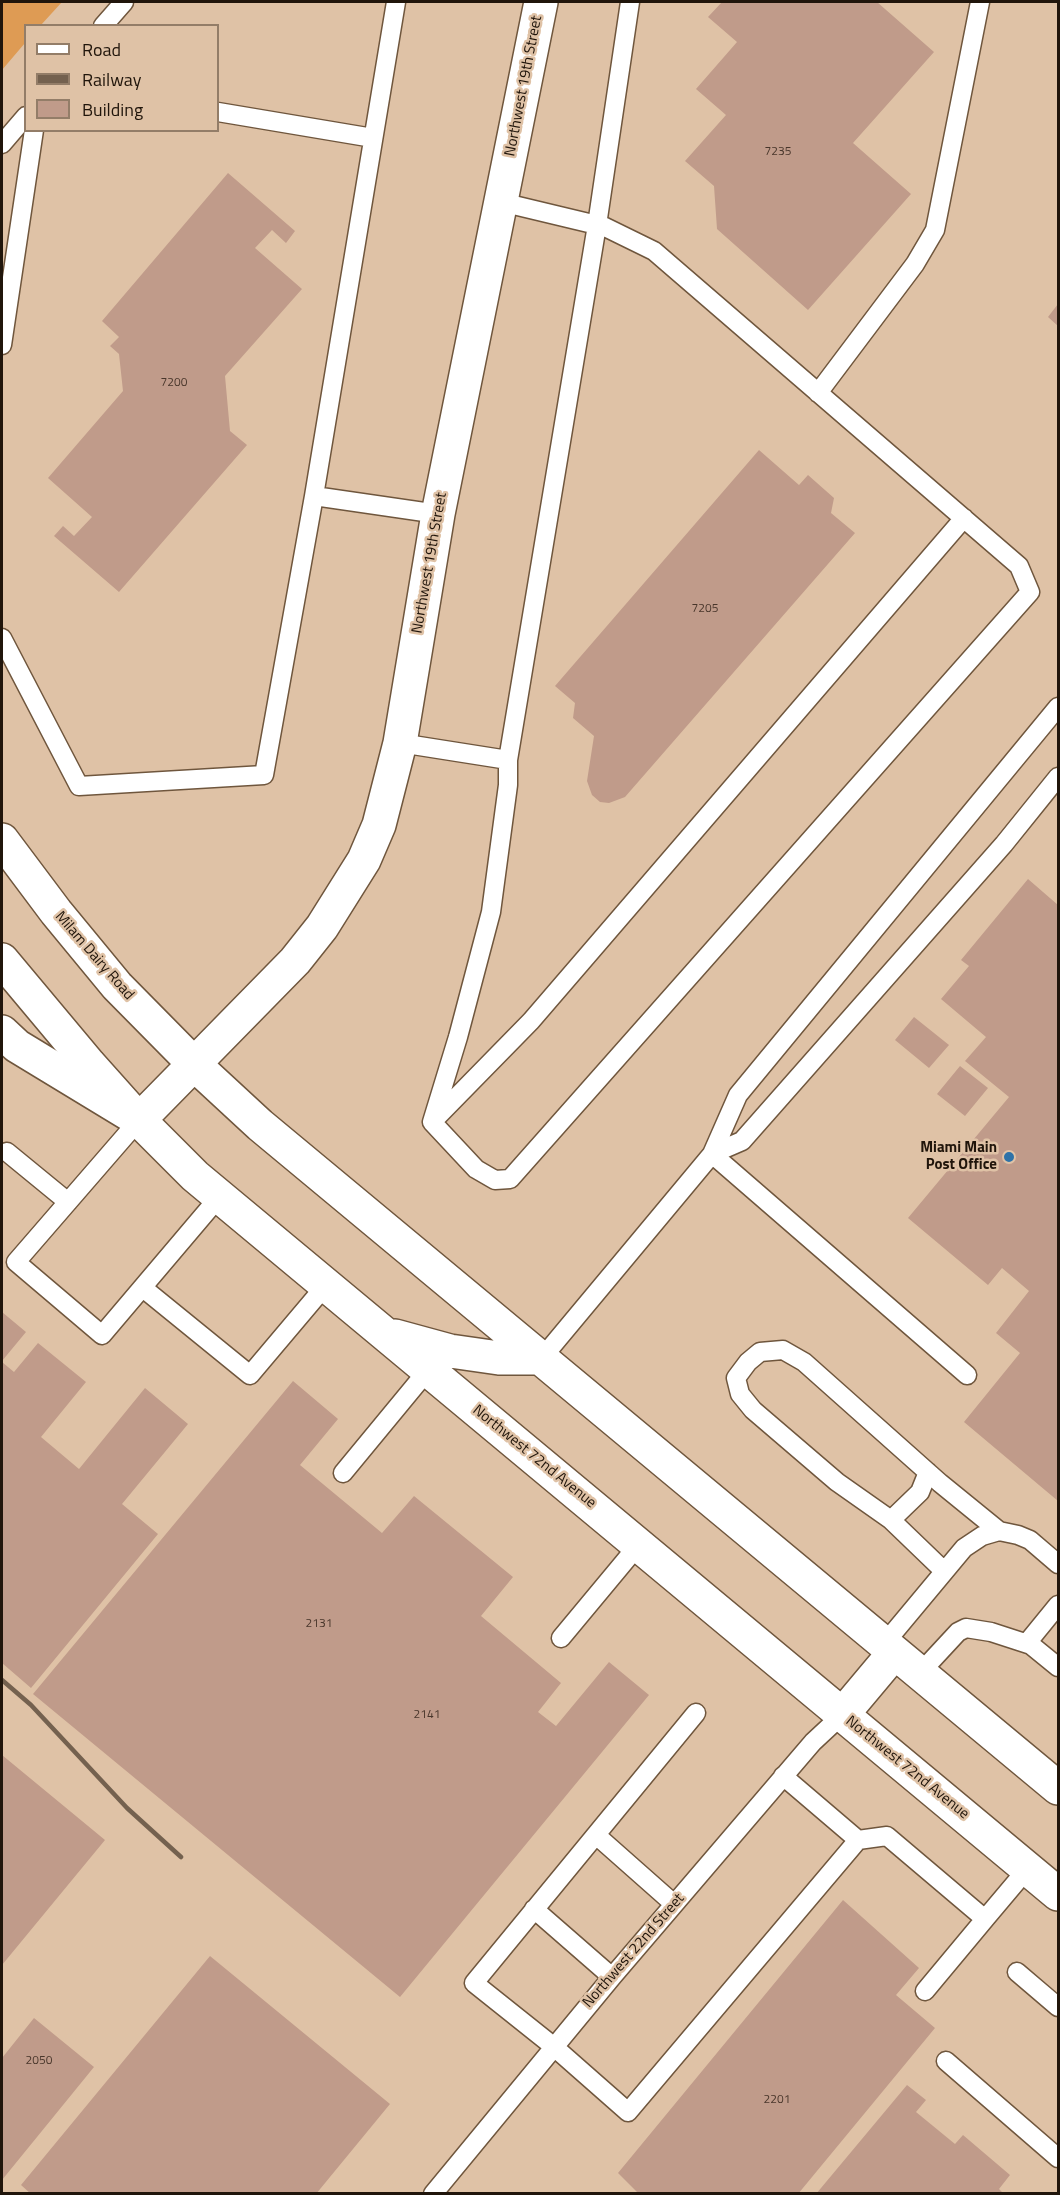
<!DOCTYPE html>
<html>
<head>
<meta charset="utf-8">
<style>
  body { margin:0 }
  #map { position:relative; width:1060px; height:2195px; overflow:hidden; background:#dfc2a6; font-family:"Titillium Web",sans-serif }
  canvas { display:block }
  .frame { position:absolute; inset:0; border:3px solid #20150b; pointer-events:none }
  .legend { position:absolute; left:24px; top:24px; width:195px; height:108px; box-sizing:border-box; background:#dfc2a6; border:2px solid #937d68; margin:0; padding:8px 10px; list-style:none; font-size:18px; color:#20150b }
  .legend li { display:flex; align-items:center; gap:12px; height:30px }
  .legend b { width:30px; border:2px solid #937d68 }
</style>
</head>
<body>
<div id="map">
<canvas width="1060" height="2195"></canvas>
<div class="frame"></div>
<ul class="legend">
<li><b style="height:8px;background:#fff"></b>Road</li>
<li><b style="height:8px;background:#74614f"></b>Railway</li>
<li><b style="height:16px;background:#c09b8a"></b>Building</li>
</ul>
</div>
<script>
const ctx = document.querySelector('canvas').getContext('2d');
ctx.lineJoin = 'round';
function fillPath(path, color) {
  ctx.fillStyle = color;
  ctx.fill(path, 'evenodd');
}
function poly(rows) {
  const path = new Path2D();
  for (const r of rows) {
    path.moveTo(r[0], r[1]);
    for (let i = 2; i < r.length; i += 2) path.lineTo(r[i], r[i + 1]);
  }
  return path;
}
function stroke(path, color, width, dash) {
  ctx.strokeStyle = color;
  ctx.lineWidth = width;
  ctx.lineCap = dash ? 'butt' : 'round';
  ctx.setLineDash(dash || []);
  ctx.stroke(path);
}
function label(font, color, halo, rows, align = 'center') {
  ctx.font = font + ' "Titillium Web",sans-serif';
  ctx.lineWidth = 5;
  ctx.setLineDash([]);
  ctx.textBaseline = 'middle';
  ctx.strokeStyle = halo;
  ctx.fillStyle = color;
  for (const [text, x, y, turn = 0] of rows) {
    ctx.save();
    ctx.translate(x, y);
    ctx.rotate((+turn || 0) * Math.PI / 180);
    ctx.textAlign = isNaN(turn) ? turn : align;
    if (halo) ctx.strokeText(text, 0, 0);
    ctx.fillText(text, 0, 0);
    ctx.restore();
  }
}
fillPath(poly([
  [2,2,62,2,41,25,26,26,25,43,2,70]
]), '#de9b54');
fillPath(poly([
  [722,2,877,2,934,52,853,143,911,194,808,310,717,229,714,186,685,161,726,115,696,89,737,42,708,17],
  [228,173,295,231,286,243,272,230,255,248,302,289,225,376,230,431,247,445,119,592,54,536,63,526,74,536,92,517,48,478,123,391,119,354,110,346,119,337,102,321],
  [1058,304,1058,326,1048,317],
  [759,450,799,485,808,475,834,498,831,513,855,533,625,797,609,803,600,802,592,795,587,781,594,736,573,718,575,703,555,686],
  [1028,879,1058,905,1058,1501,964,1422,1020,1353,996,1333,1029,1291,1002,1268,988,1285,908,1218,1009,1097,965,1061,986,1037,941,999,969,966,961,960],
  [914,1017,949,1045,929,1068,895,1040],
  [960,1066,988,1088,965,1116,937,1094],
  [2,1312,26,1332,2,1361],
  [38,1343,86,1382,41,1437,79,1469,145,1388,188,1424,122,1504,158,1534,31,1688,2,1663,2,1362,14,1372],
  [293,1381,338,1419,300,1465,382,1533,414,1496,513,1577,481,1616,561,1683,538,1712,556,1726,609,1662,649,1695,400,1997,33,1694],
  [2,1755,105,1840,2,1965],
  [843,1900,919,1968,896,1995,935,2028,798,2194,639,2194,618,2173],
  [210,1956,390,2104,316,2194,31,2194,21,2185],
  [34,2018,94,2067,2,2180,2,2058],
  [907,2085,926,2100,916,2112,955,2144,963,2135,1010,2175,999,2189,1004,2194,816,2194]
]), '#c09b8a');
const service = poly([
  [103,26,124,2],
  [218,112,373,138],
  [2,144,26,116],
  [501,202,597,225,605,227,654,251,1019,566,1030,592,510,1179,495,1180,476,1169,432,1122,458,1037,491,912,508,785,508,760,597,225,630,2],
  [2,345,34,130],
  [818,393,915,264,935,230,980,2],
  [314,496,438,514],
  [2,638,79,786,264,775,314,496,396,2],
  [400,743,508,760],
  [139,1120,16,1262,102,1335,219,1197],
  [434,1120,531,1021,964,518],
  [7,1152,68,1202],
  [712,1154,742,1141,1004,844,1058,777],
  [712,1154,967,1375],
  [143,1288,250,1375,326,1285],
  [542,1358,712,1154,738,1095,1058,707],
  [343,1473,428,1370],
  [891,1520,920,1492,928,1472],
  [944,1571,891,1520,837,1482,753,1410,740,1394,736,1378,748,1362,760,1352,783,1350,804,1362,940,1483,999,1531],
  [561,1638,640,1543],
  [1027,1643,1058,1605],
  [884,1644,964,1548,982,1536,999,1531,1018,1535,1030,1540,1058,1564],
  [920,1673,958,1632,966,1628,991,1632,1031,1645,1058,1667],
  [696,1713,474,1983,553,2046,628,2112,858,1840],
  [783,1776,858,1840,887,1836,985,1919,925,1991],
  [596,1835,674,1904],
  [534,1909,612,1977],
  [985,1919,1028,1868],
  [1017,1972,1058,2007],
  [946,2061,1058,2158],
  [433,2194,612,1977,813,1742,842,1715]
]);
const minor = poly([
  [2,1032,17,1046,129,1114],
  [194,1064,295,961,322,927,364,860,379,825,400,743,438,514,541,2]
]);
const secondary = poly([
  [2,840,56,912,117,986,194,1064,260,1125,1058,1788],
  [2,960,89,1064,139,1120,195,1176,1058,1894],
  [139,1120,194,1064],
  [395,1336,450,1351,499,1358,542,1358],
  [842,1715,894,1653]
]);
stroke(service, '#6f563d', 21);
stroke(minor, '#6f563d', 36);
stroke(secondary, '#6f563d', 36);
stroke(service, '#fff', 18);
stroke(minor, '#fff', 33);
stroke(secondary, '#fff', 33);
stroke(poly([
  [2,1680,31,1705,127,1808,181,1857]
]), '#74614f', 4.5);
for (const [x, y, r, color] of [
  [1009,1157,6,"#2e72a8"]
]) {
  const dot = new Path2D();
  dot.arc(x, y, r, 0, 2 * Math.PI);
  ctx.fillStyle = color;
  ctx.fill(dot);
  stroke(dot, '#dfc2a6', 2);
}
label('12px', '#48362b', null, [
  ["7235",778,152],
  ["7200",174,383],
  ["7205",705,609],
  ["2131",319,1624],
  ["2141",427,1715],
  ["2050",39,2061],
  ["2201",777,2100]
]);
label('15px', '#20150b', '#dfc2a6', [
  ["Northwest 19th Street",524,86,-79],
  ["Northwest 19th Street",430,563,-80],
  ["Milam Dairy Road",94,956,49],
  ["Northwest 72nd Avenue",534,1457,39],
  ["Northwest 72nd Avenue",907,1768,39],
  ["Northwest 22nd Street",634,1951,-49]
]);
label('bold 15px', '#20150b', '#dfc2a6', [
  ["Miami Main",997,1148],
  ["Post Office",997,1165]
], 'right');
</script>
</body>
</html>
